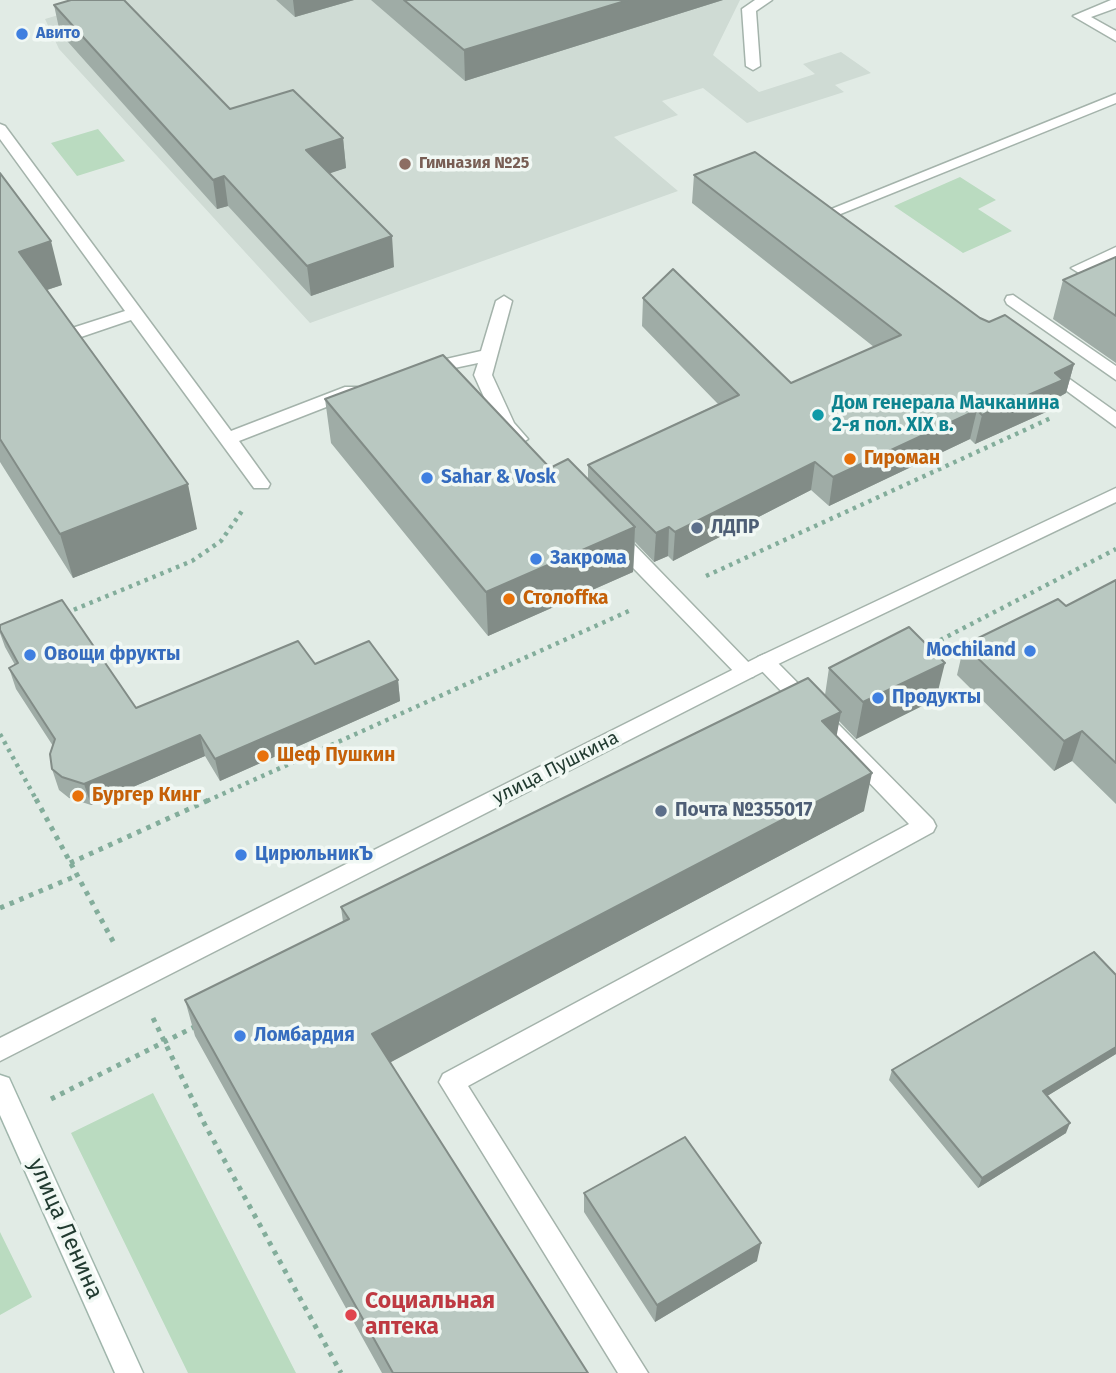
<!DOCTYPE html>
<html>
<head>
<meta charset="utf-8">
<style>
  body { margin:0 }
  canvas { display:block; background:#e1ebe5 }
</style>
</head>
<body>
<canvas width="1116" height="1373"></canvas>
<script>
const ctx = document.querySelector('canvas').getContext('2d');
ctx.lineJoin = 'round';
function fillPath(path, color) {
  ctx.fillStyle = color;
  ctx.fill(path, 'evenodd');
}
function poly(rows) {
  const path = new Path2D();
  for (const r of rows) {
    path.moveTo(r[0], r[1]);
    for (let i = 2; i < r.length; i += 2) path.lineTo(r[i], r[i + 1]);
  }
  return path;
}
function stroke(path, color, width, dash) {
  ctx.strokeStyle = color;
  ctx.lineWidth = width;
  ctx.lineCap = dash ? 'butt' : 'round';
  ctx.setLineDash(dash || []);
  ctx.stroke(path);
}
function label(font, color, halo, rows, align = 'center') {
  ctx.font = font + ' "Fira Sans",sans-serif';
  ctx.lineWidth = 7;
  ctx.setLineDash([]);
  ctx.textBaseline = 'middle';
  ctx.strokeStyle = halo;
  ctx.fillStyle = color;
  for (const [text, x, y, turn = 0] of rows) {
    ctx.save();
    ctx.translate(x, y);
    ctx.rotate((+turn || 0) * Math.PI / 180);
    ctx.textAlign = isNaN(turn) ? turn : align;
    if (halo) ctx.strokeText(text, 0, 0);
    ctx.fillText(text, 0, 0);
    ctx.restore();
  }
}
fillPath(poly([
  [109,0,740,0,713,55,759,92,815,74,803,64,841,52,871,73,835,85,844,92,747,123,703,88,662,101,678,115,614,137,678,191,310,323,59,49,45,19]
]), '#cfdbd4');
fillPath(poly([
  [98,129,125,161,77,176,51,143],
  [960,177,996,200,978,209,1012,231,963,253,894,206],
  [153,1093,296,1373,188,1373,71,1133],
  [0,1232,32,1297,0,1315]
]), '#badbc0');
const service = poly([
  [755,0,772,0,756,11,760,66,753,70,746,66,742,9,755,0],
  [1111,0,1116,0,1116,8,1091,17,1116,31,1116,41,1073,16,1111,0],
  [1116,94,1116,103,838,215,826,215,824,212,1116,94],
  [0,124,5,126,231,431,345,387,357,387,360,391,357,395,239,441,270,484,268,488,254,488,131,320,78,338,66,338,63,334,66,330,125,311,0,139,0,124],
  [1116,247,1116,258,1079,273,1071,268,1116,247],
  [1013,295,1116,366,1116,380,1007,304,1005,300,1007,296,1013,295],
  [504,296,512,301,492,375,514,423,528,439,519,445,513,443,497,426,474,375,478,363,426,374,417,369,420,365,481,351,496,301,504,296],
  [1047,363,1116,412,1116,427,1041,372,1038,368,1047,363],
  [615,530,622,532,753,667,756,672,753,677,739,677,608,542,605,537,615,530],
  [765,654,772,657,933,820,936,826,933,832,468,1086,648,1373,618,1373,439,1082,443,1074,909,824,758,667,755,662,758,657,765,654]
]);
const minor = poly([
  [1116,488,1116,502,772,667,0,1061,0,1038,758,657,1116,488]
]);
const secondary = poly([
  [0,1075,9,1078,143,1373,115,1373,0,1115,0,1075]
]);
stroke(service, '#a4b3ab', 3);
stroke(minor, '#a4b3ab', 3);
stroke(secondary, '#a0b6ac', 3);
stroke(poly([
  [706,576,1051,418],
  [66,613,192,561,221,541,242,511],
  [925,648,1116,549],
  [0,734,37,801],
  [207,801,631,610]
]), '#83ad9b', 4.5, [3.5, 5]);
stroke(poly([
  [36,799,115,945],
  [70,863,211,799],
  [0,908,76,876],
  [153,1018,204,1123,341,1373],
  [51,1099,196,1026]
]), '#83ad9b', 5, [4.5, 6]);
fillPath(service, '#fff');
fillPath(minor, '#fff');
fillPath(secondary, '#fff');
fillPath(poly([
  [276,0,354,0,295,17],
  [371,0,723,0,465,81],
  [54,5,230,109,343,138,346,168,329,173,394,267,311,296,228,206,217,209,60,33],
  [0,173,62,285,47,290,197,529,73,578,0,462],
  [694,175,1074,364,1066,393,1059,397,1055,408,975,444,970,439,829,506,811,490,673,561,668,556,654,562,635,542,633,572,488,636,331,443,325,399,588,479,588,465,718,404,642,326,643,298,791,383,874,347,692,203],
  [1116,257,1116,363,1053,319,1063,280],
  [1116,580,1116,804,1072,761,1054,771,957,675,964,645,1066,606],
  [0,625,136,708,315,664,398,680,400,701,220,781,205,756,91,805,69,798,59,790,52,769,53,746,16,689,9,668,15,665,5,647,0,633],
  [829,668,936,699,856,739,839,721,836,736,864,811,390,1062,588,1373,382,1373,195,1036,185,1000,343,922,341,907,825,695],
  [1116,1054,1047,1096,1066,1133,978,1188,889,1080,892,1070],
  [584,1193,757,1261,655,1322,584,1212]
]), '#9faca6');
fillPath(poly([
  [293,0,354,0,295,17],
  [628,0,723,0,465,81,464,50],
  [343,138,346,168,310,180,306,150],
  [224,176,228,206,217,209,213,180],
  [392,236,394,267,311,296,307,266],
  [51,241,62,285,31,295,19,252],
  [1074,364,1066,393,1059,397,1055,408,975,444,982,415,1055,373],
  [977,410,970,439,829,506,833,477],
  [815,462,811,490,673,561,675,532],
  [188,484,197,529,73,578,60,534],
  [635,527,633,572,488,636,486,592],
  [669,527,668,556,654,562,656,533],
  [945,663,936,699,856,739,863,702],
  [398,680,400,701,220,781,215,759],
  [841,712,834,750,822,721],
  [1082,731,1072,761,1054,771,1064,741],
  [200,735,205,756,91,805,84,784],
  [872,773,864,811,378,1069,372,1034],
  [1116,1047,1116,1054,1039,1101,1043,1091],
  [1070,1123,1066,1133,978,1188,982,1178],
  [761,1243,757,1261,655,1322,657,1305]
]), '#828c87');
const building = poly([
  [71,0,124,0,230,109,293,90,343,138,306,150,392,236,307,266,224,176,213,180,54,5,71,0],
  [404,0,628,0,464,50,404,0],
  [755,152,980,318,989,322,1005,315,1074,364,1055,373,1063,380,982,415,977,410,833,477,815,462,675,532,669,527,656,533,588,465,739,395,643,298,673,269,791,383,901,335,694,175,755,152],
  [0,173,51,241,19,252,188,484,60,534,0,439,0,173],
  [1116,257,1116,316,1063,280,1116,257],
  [443,355,550,468,568,459,635,527,486,592,325,399,443,355],
  [1116,580,1116,763,1082,731,1064,741,964,645,1058,599,1066,606,1116,580],
  [62,600,136,708,298,641,315,664,369,641,398,680,215,759,200,735,84,784,62,777,52,769,50,754,55,739,9,668,18,663,0,630,0,625,62,600],
  [909,627,945,663,863,702,829,668,909,627],
  [808,678,841,712,822,721,872,773,372,1034,588,1373,393,1373,185,1000,349,919,341,907,808,678],
  [1094,952,1116,975,1116,1047,1043,1091,1070,1123,982,1178,892,1070,1094,952],
  [685,1137,761,1243,657,1305,584,1193,685,1137]
]);
fillPath(building, '#b9c8c1');
stroke(building, '#828c87', 2);
for (const [x, y, r, color] of [
  [22,34,7,"#3f7fe0"],
  [405,164,7,"#8d6e63"],
  [818,415,7,"#0f9aa8"],
  [850,459,7,"#e8710a"],
  [427,478,7,"#3f7fe0"],
  [697,528,7,"#5c6f8a"],
  [536,559,7,"#3f7fe0"],
  [509,599,7,"#e8710a"],
  [1030,651,7,"#3f7fe0"],
  [30,655,7,"#3f7fe0"],
  [878,698,7,"#3f7fe0"],
  [263,756,7,"#e8710a"],
  [78,796,7,"#e8710a"],
  [661,811,7,"#5c6f8a"],
  [241,855,7,"#3f7fe0"],
  [240,1036,7,"#3f7fe0"],
  [351,1315,7,"#e0444e"]
]) {
  const dot = new Path2D();
  dot.arc(x, y, r, 0, 2 * Math.PI);
  ctx.fillStyle = color;
  ctx.fill(dot);
  stroke(dot, '#f1f8f4', 2.5);
}
label('bold 16px', '#366cbe', '#f1f8f4', [
  ["Авито",36,34]
], 'left');
label('bold 16px', '#785e54', '#f1f8f4', [
  ["Гимназия №25",419,164]
], 'left');
label('bold 19px', '#0d838f', '#f1f8f4', [
  ["Дом генерала Мачканина",832,404],
  ["2-я пол. XIX в.",832,426]
], 'left');
label('bold 19px', '#c56008', '#f1f8f4', [
  ["Гироман",864,459],
  ["Столоffка",523,599],
  ["Шеф Пушкин",277,756],
  ["Бургер Кинг",92,796]
], 'left');
label('bold 19px', '#366cbe', '#f1f8f4', [
  ["Sahar & Vosk",441,478],
  ["Закрома",550,559],
  ["Mochiland",1016,651,"right"],
  ["Овощи фрукты",44,655],
  ["Продукты",892,698],
  ["ЦирюльникЪ",255,855],
  ["Ломбардия",254,1036]
], 'left');
label('bold 19px', '#4e5e75', '#f1f8f4', [
  ["ЛДПР",711,528],
  ["Почта №355017",675,811]
], 'left');
label('19px', '#223b31', '#f1f8f4', [
  ["улица Пушкина",556,768,-27]
]);
label('23px', '#223b31', '#f1f8f4', [
  ["улица Ленина",65,1229,66]
]);
label('bold 23px', '#be3a42', '#f1f8f4', [
  ["Социальная",365,1302],
  ["аптека",365,1328]
], 'left');
</script>
</body>
</html>
